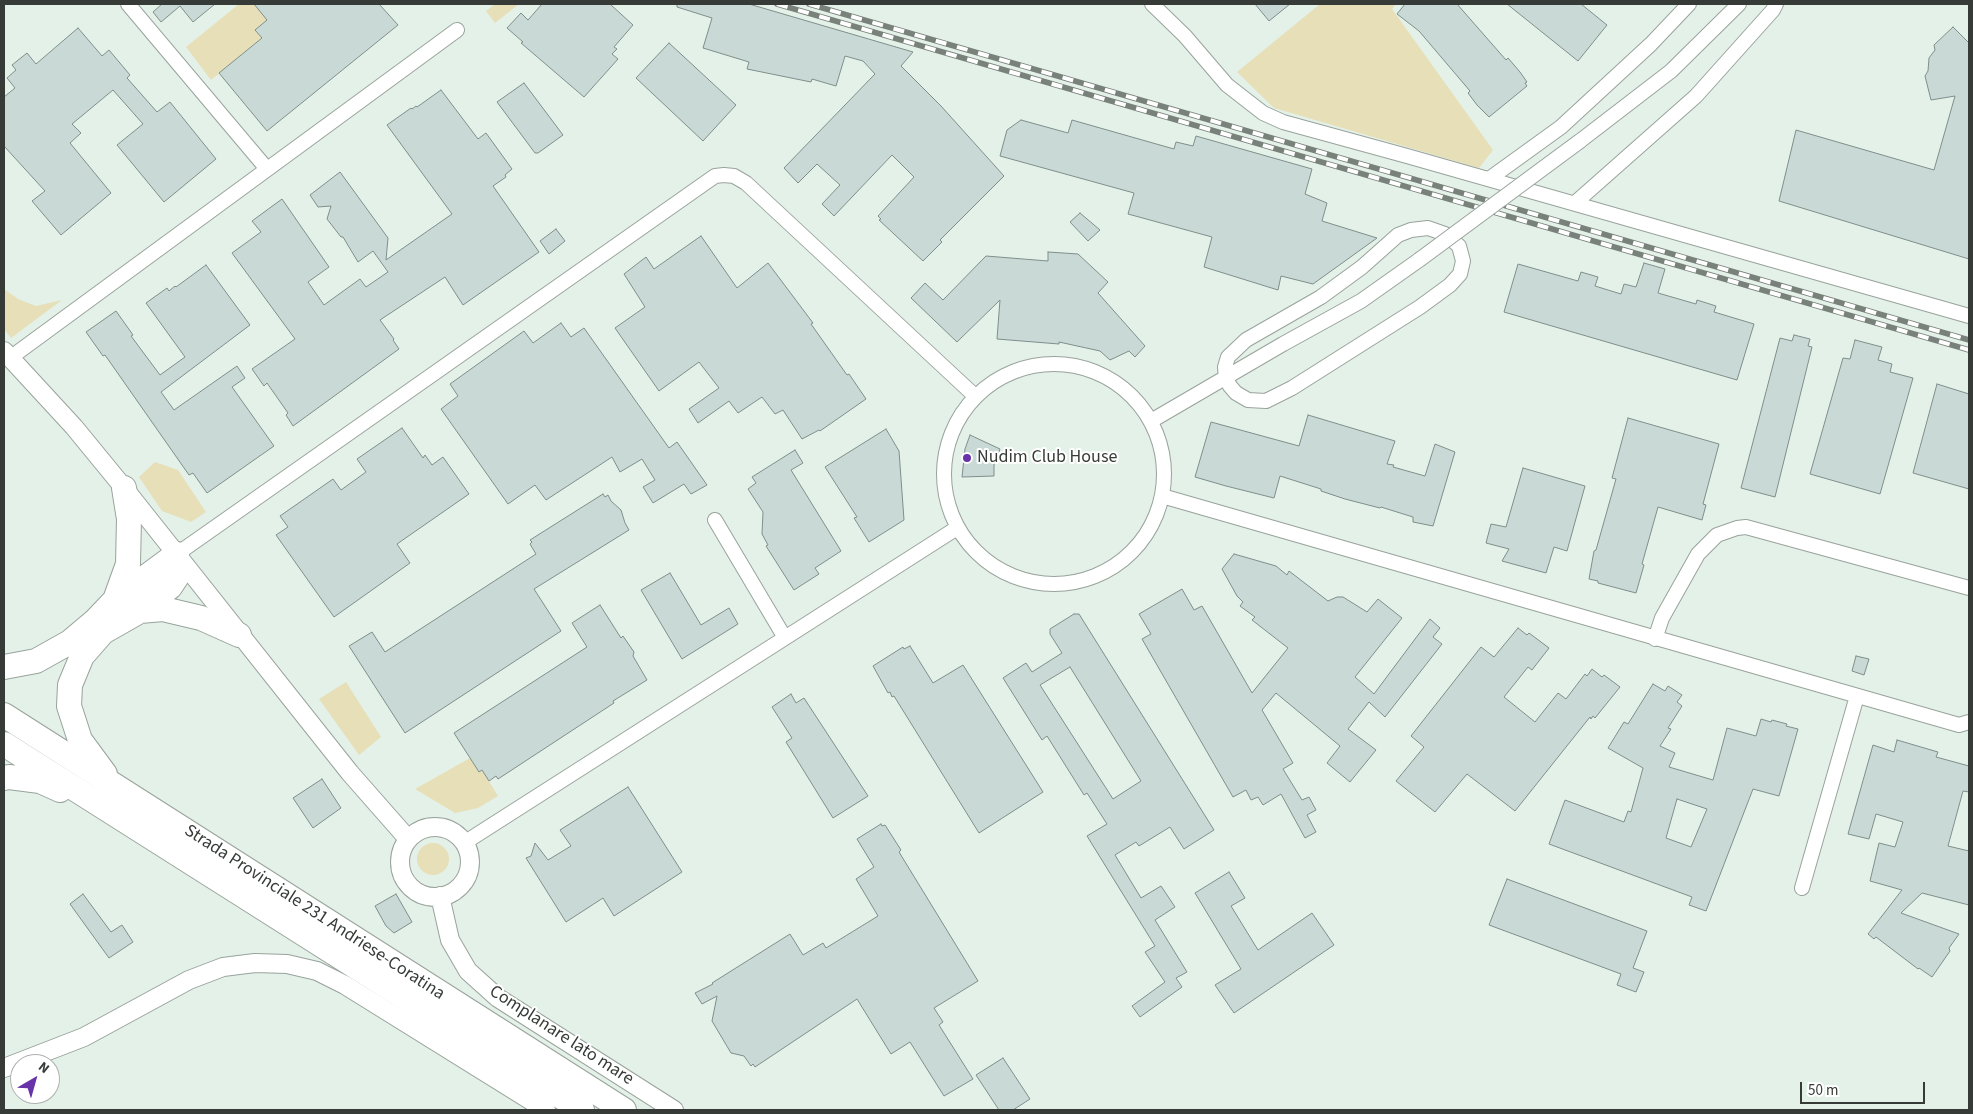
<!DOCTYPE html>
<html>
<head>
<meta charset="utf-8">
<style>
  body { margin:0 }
  #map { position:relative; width:1973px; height:1114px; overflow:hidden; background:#e4f1e8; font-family:"Source Sans 3",sans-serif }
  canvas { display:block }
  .frame { position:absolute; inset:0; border:5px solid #363b37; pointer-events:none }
  .north { position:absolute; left:10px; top:1054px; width:50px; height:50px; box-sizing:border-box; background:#fff; border:1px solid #afb1af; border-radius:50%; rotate:38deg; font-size:14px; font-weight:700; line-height:20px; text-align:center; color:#363b37 }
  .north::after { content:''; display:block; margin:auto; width:18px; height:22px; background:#6832a9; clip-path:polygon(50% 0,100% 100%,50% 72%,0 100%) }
  .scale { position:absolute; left:1800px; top:1082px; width:125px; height:22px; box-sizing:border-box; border:2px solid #363b37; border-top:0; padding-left:6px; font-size:15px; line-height:18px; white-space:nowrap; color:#363b37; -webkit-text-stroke:4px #fff; paint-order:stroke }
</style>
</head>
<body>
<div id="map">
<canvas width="1973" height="1114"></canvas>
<div class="frame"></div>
<div class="north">N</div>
<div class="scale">50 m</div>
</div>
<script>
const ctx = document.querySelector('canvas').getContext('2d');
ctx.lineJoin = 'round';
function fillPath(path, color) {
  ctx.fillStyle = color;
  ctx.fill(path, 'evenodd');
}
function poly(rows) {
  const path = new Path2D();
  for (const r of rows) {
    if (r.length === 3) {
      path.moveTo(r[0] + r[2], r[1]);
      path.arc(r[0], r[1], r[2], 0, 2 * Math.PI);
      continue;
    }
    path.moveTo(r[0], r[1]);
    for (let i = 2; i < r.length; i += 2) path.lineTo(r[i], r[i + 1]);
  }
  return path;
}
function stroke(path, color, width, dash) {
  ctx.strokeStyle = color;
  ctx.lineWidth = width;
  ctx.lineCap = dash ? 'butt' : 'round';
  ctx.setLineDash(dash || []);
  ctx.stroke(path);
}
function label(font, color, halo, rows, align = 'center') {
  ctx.font = font + ' "Source Sans 3",sans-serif';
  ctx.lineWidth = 4;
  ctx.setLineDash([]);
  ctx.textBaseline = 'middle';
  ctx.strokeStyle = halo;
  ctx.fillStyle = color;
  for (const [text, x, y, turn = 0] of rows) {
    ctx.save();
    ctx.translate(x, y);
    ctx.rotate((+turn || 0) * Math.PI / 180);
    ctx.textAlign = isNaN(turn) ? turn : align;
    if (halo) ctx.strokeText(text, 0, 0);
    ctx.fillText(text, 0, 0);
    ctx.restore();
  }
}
fillPath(poly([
  [239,4,254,4,260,11,269,4,279,4,289,16,256,30,262,38,211,80,186,47],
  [495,4,519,4,495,23,486,11],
  [1320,4,1396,4,1392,9,1493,150,1479,168,1274,108,1237,72],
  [4,289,18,299,36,306,62,300,11,338,4,329],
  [155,462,178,470,206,512,191,522,162,511,139,477],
  [346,682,381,737,359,755,319,699],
  [470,758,479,772,482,770,498,796,478,808,455,813,415,789],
  [433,859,16]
]), '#e7dfb8');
const building = poly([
  [162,4,215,4,193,22,180,6,161,22,153,12,162,4],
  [254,4,379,4,398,25,267,131,219,73,262,38,255,30,267,20,254,4],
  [542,4,610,4,633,25,614,47,617,49,612,54,618,59,584,97,521,43,523,42,507,28,521,13,528,20,542,4],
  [677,4,749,4,913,52,901,66,941,106,1004,176,940,240,942,242,923,261,879,220,881,219,878,216,914,177,892,155,834,216,822,204,840,185,817,164,798,183,784,168,875,74,863,61,845,56,836,86,812,79,811,82,747,69,749,62,703,48,712,18,677,7,677,4],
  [1255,4,1290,4,1269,21,1255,4],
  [1405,4,1457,4,1506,60,1508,58,1520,72,1527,82,1525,83,1527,86,1489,117,1477,105,1468,93,1470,91,1419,31,1397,14,1405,4],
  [1507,4,1581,4,1607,25,1578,61,1507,4],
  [1953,27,1969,43,1969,259,1779,201,1796,130,1934,170,1955,96,1931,100,1925,76,1928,71,1929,58,1935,50,1934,45,1953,27],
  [78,28,102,56,109,50,130,75,127,78,157,112,170,102,216,159,164,202,117,145,143,124,113,90,72,124,81,133,70,143,111,193,61,235,32,201,45,191,4,146,4,97,15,88,7,78,16,70,12,65,27,53,36,64,78,28],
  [669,43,736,105,703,141,636,78,669,43],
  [524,83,563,135,538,153,535,153,497,102,524,83],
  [441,90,478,139,486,133,512,169,505,175,506,177,493,186,539,252,463,305,445,277,380,320,394,339,393,340,399,349,293,426,286,415,288,413,267,383,264,386,252,369,295,339,232,253,261,232,252,221,282,199,329,267,308,282,324,305,360,279,366,287,388,272,373,251,358,262,343,237,341,237,327,219,331,206,318,207,310,195,340,172,388,238,386,260,452,214,387,125,411,108,412,109,416,106,417,107,441,90],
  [1021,120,1068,133,1072,120,1174,149,1176,142,1193,146,1196,136,1312,169,1305,194,1327,203,1322,221,1377,238,1313,284,1281,276,1278,290,1204,267,1212,237,1128,214,1134,193,1000,156,1007,130,1021,120],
  [1080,213,1100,230,1088,241,1070,222,1080,213],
  [556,229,565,241,549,254,540,241,556,229],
  [701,236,737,288,768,263,813,323,811,324,847,375,849,374,866,399,820,431,819,430,802,439,783,410,775,414,762,397,738,413,729,401,698,423,689,409,719,388,699,362,659,391,615,328,645,307,624,274,646,257,654,269,701,236],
  [1048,252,1078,254,1108,282,1098,293,1145,346,1135,357,1129,351,1110,360,1100,351,1059,342,1059,344,997,339,1000,300,957,342,911,298,925,283,943,300,986,256,1048,261,1048,252],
  [1644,263,1665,269,1658,293,1696,304,1697,300,1716,306,1714,312,1754,324,1737,380,1504,312,1518,264,1578,281,1581,272,1598,277,1595,286,1621,294,1624,284,1636,287,1644,263],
  [206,265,250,325,161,392,174,410,237,366,245,378,232,387,274,446,207,493,193,473,189,475,105,355,103,356,86,332,116,311,133,335,131,336,160,375,185,357,146,303,167,288,169,291,175,286,176,287,206,265],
  [561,323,571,337,584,328,669,448,677,442,707,485,691,494,684,484,653,503,643,487,655,480,642,459,620,472,612,457,546,500,535,485,508,504,441,409,458,396,450,384,524,331,533,343,561,323],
  [1794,335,1810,339,1808,346,1812,347,1775,497,1741,488,1780,338,1792,341,1794,335],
  [1855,340,1882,347,1878,360,1892,364,1890,372,1913,378,1880,494,1810,474,1843,358,1850,359,1855,340],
  [1937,384,1969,394,1969,489,1913,473,1937,384],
  [1308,415,1395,441,1387,464,1394,465,1393,467,1425,476,1435,444,1455,452,1433,526,1413,522,1413,517,1381,507,1380,508,1345,499,1321,491,1321,489,1280,476,1274,498,1226,486,1195,477,1211,422,1299,446,1308,415],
  [1628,418,1719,444,1703,504,1706,505,1702,520,1658,507,1642,564,1644,565,1636,593,1598,583,1598,581,1589,579,1594,551,1596,550,1616,479,1612,478,1628,418],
  [402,428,423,458,425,455,432,465,443,457,469,494,397,544,410,563,334,617,276,535,288,527,280,516,333,479,341,490,366,472,357,459,402,428],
  [886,429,899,451,904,520,869,542,854,518,857,517,825,467,886,429],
  [970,435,1000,449,994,465,994,476,962,477,965,449,970,435],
  [795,450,803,463,791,470,841,551,815,568,819,574,794,590,766,546,768,545,762,534,763,512,748,489,756,483,752,477,795,450],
  [1523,468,1585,486,1567,551,1554,547,1546,573,1502,561,1509,549,1486,543,1491,524,1506,527,1523,468],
  [603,494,605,497,608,495,611,501,621,510,625,523,629,530,534,589,561,631,405,733,349,646,372,632,385,652,536,554,530,544,532,542,530,540,603,494],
  [1234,554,1276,566,1287,575,1289,571,1328,601,1337,597,1343,597,1367,612,1378,599,1402,618,1355,677,1374,694,1430,619,1440,628,1433,637,1442,644,1385,717,1369,702,1348,729,1376,750,1350,782,1327,763,1340,746,1276,693,1262,710,1293,763,1283,769,1302,800,1309,797,1316,810,1307,815,1316,832,1305,838,1281,794,1263,805,1258,797,1251,800,1246,790,1233,797,1142,639,1151,634,1139,614,1182,589,1194,610,1202,606,1252,693,1288,648,1252,620,1255,617,1240,606,1243,602,1237,596,1222,569,1234,554],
  [670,573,701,625,729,608,738,624,682,659,641,590,670,573],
  [600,605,621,638,623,636,634,652,633,656,647,680,613,701,614,703,498,779,496,776,489,781,482,770,479,772,454,733,587,647,572,623,600,605],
  [1074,614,1079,614,1214,830,1184,849,1170,827,1139,846,1136,842,1115,855,1141,898,1161,886,1175,907,1155,920,1187,972,1176,978,1182,987,1140,1017,1132,1006,1165,982,1145,952,1155,946,1087,836,1107,824,1087,793,1084,795,1047,736,1042,740,1003,678,1026,663,1032,672,1062,653,1050,634,1050,629,1074,614],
  [1070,667,1141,781,1113,799,1040,685,1070,667],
  [1518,628,1527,635,1529,633,1549,648,1532,670,1528,667,1504,697,1535,722,1558,693,1566,699,1585,674,1587,676,1592,669,1602,677,1604,675,1620,687,1595,718,1593,716,1591,719,1590,717,1515,811,1467,774,1435,812,1396,781,1424,747,1411,736,1481,647,1494,657,1518,628],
  [910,646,933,683,963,665,1043,792,979,833,894,696,892,697,890,692,888,693,873,666,903,647,904,649,910,646],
  [1856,656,1869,659,1864,675,1852,671,1856,656],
  [1653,684,1665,691,1668,686,1682,695,1677,702,1682,706,1668,728,1671,729,1660,746,1675,753,1669,767,1713,780,1727,728,1756,736,1761,719,1771,722,1772,720,1787,724,1786,726,1798,729,1779,796,1753,789,1706,911,1689,905,1692,897,1549,844,1565,800,1624,822,1628,811,1631,812,1643,768,1608,748,1624,722,1628,724,1653,684],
  [1677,799,1707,809,1691,847,1666,838,1677,799],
  [791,694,796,703,804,698,868,796,833,818,786,742,792,738,772,707,791,694],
  [1897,740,1938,752,1936,757,1969,766,1969,792,1963,791,1948,846,1969,851,1969,905,1922,893,1901,913,1959,934,1949,948,1950,951,1932,977,1919,968,1918,969,1876,937,1874,939,1868,934,1902,890,1870,881,1879,843,1895,847,1903,822,1876,814,1869,839,1848,834,1873,745,1894,752,1897,740],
  [322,779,341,808,313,828,293,798,322,779],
  [628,787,682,872,614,916,603,898,566,922,526,858,531,856,535,843,548,860,571,846,560,830,628,787],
  [881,824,882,826,885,825,901,850,899,852,978,981,934,1008,943,1022,939,1025,973,1079,944,1096,910,1042,891,1054,857,999,755,1067,753,1064,751,1066,744,1056,731,1053,712,1021,717,996,702,1004,695,993,713,984,712,983,790,934,803,955,823,943,826,948,878,916,856,879,874,867,857,839,881,824],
  [1229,872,1245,898,1231,906,1258,950,1312,913,1334,945,1234,1013,1215,985,1241,969,1195,893,1229,872],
  [1507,879,1647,931,1633,968,1644,972,1636,992,1617,985,1621,974,1489,925,1507,879],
  [83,894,111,932,122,925,133,942,109,958,70,904,83,894],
  [396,894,412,922,394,933,386,926,375,906,396,894],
  [1003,1058,1030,1099,1013,1110,999,1110,976,1075,1003,1058]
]);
fillPath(building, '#c8d9d6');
stroke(building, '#7f8e8b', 1);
const minor = poly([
  [128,4,267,169],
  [1152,4,1185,36,1227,85,1263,113,1283,122,1407,156,1969,316],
  [1580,141,1671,71,1739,4],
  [1489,179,1561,127,1651,44,1689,4],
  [1575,203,1696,96,1773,10,1776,4],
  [1428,228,1445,234,1459,246,1463,261,1460,274,1450,285,1420,307,1292,388,1266,401,1248,400,1236,393,1230,386,1226,379,1225,367,1228,357,1246,340,1321,297,1362,267,1398,235,1411,230,1428,228],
  [10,358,457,30],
  [1054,474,110],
  [1151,421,1283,344,1361,301,1419,260],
  [1162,496,1959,725,1969,722],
  [715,520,785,638],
  [177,554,715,176,724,175,734,176,746,183,975,396],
  [1655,639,1662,618,1698,554,1717,535,1737,528,1746,527,1969,588],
  [464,843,957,528],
  [1802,888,1857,696]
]);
const tertiary = poly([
  [4,351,74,427,124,488,350,773,408,839],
  [435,862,35],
  [440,896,450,940,468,971,498,998,674,1110],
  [4,1068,84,1037,189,980,223,967,255,963,287,964,317,971,345,985,546,1110]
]);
const trunk = poly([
  [115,600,128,564,129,519,124,488],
  [140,611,163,609,201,618,239,635],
  [4,667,36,661,70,642,95,621,115,600,177,554],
  [4,715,624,1110],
  [4,744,582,1110],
  [105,774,80,740,69,706,70,685,82,656,103,632,140,611,170,587,178,575,177,554],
  [4,778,9,777,40,781,60,790]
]);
stroke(minor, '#98a39b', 16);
stroke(tertiary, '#98a39b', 20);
stroke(trunk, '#98a39b', 26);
stroke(minor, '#fff', 14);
stroke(tertiary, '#fff', 18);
stroke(trunk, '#fff', 24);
const rail = poly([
  [777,4,1969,350],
  [809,4,1969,340]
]);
stroke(rail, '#79817b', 5.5);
stroke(rail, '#fff', 4, [11]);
const minorBridge = poly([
  [1419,260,1580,141]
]);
stroke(minorBridge, '#98a39b', 16, []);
stroke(minorBridge, '#fff', 14);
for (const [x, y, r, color] of [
  [967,458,5,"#6832a9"]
]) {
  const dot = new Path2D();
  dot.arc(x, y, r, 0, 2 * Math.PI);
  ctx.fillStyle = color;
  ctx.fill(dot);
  stroke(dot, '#fff', 2);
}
label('18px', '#363b37', '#fff', [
  ["Nudim Club House",977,458]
], 'left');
label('18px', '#363b37', '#fff', [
  ["Strada Provinciale 231 Andriese-Coratina",314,913,33],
  ["Complanare lato mare",561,1036,33]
]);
</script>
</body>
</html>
